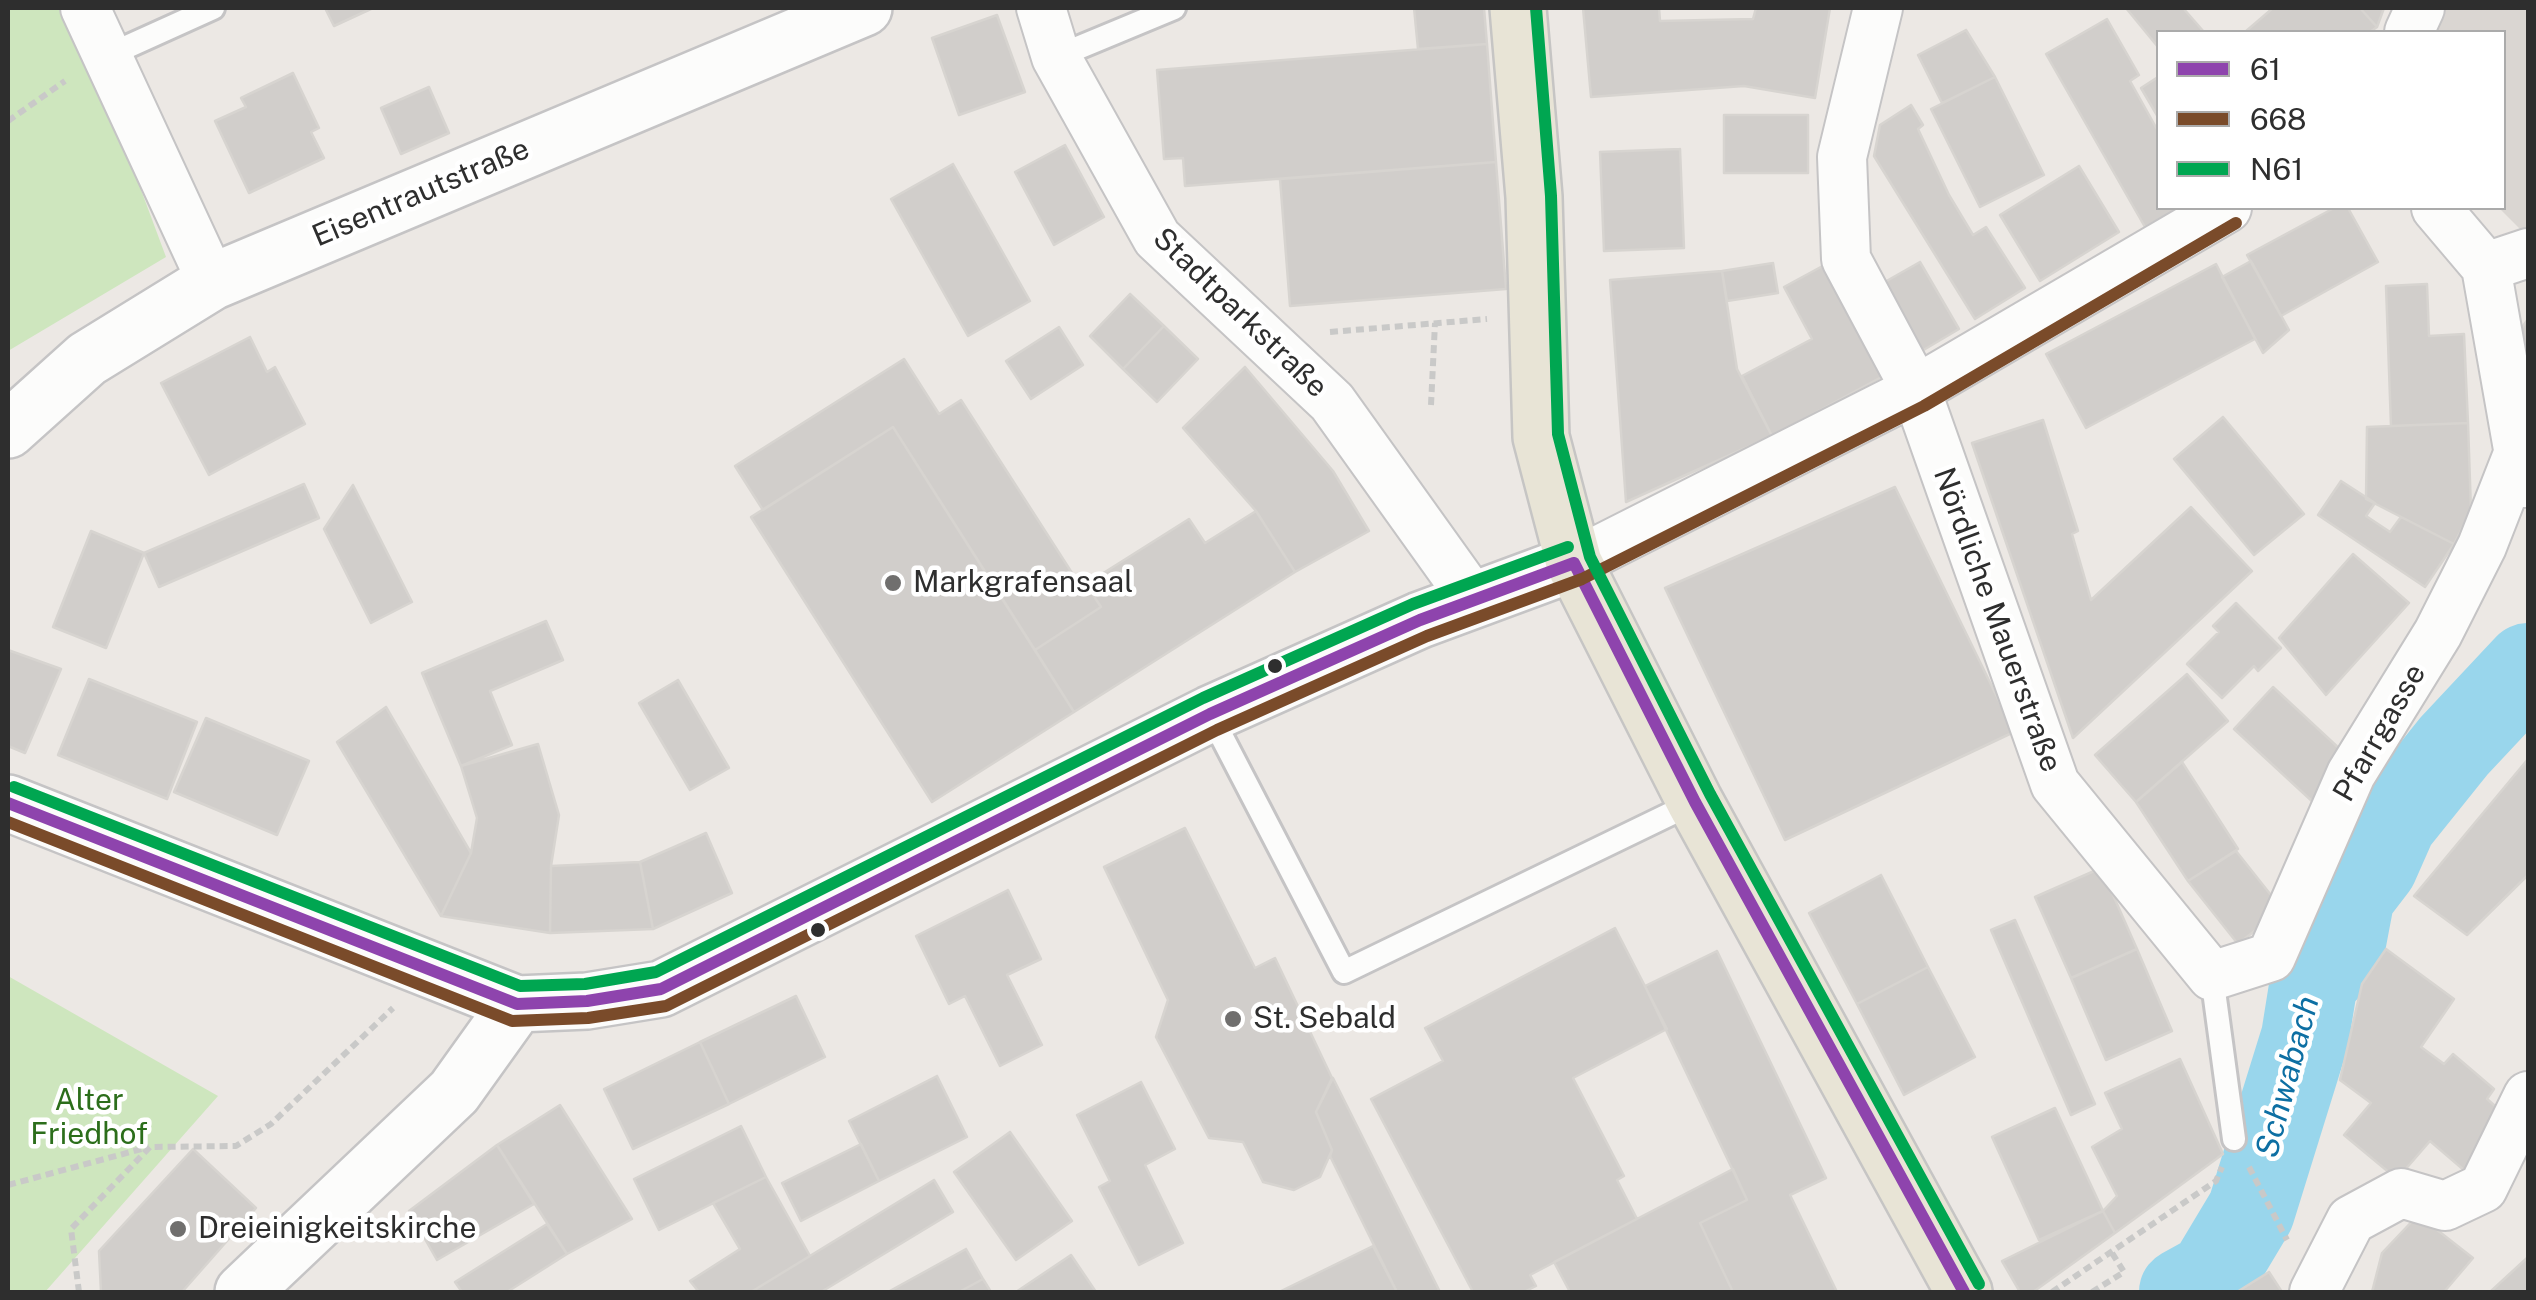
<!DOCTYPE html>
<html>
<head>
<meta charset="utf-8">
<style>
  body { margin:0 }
  #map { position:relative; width:2536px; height:1300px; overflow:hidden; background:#ece8e4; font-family:"Public Sans",sans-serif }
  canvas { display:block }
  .frame { position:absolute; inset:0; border:10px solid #2e2e2e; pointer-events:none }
  .legend { position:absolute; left:2156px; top:30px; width:350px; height:180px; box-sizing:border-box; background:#fff; border:2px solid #ababab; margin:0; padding:12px 18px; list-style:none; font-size:30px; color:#2e2e2e }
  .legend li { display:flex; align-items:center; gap:20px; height:50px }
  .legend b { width:50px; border:2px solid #ababab }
</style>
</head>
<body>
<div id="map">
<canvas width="2536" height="1300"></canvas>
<div class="frame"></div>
<ul class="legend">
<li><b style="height:12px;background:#8e44ad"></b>61</li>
<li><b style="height:12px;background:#7a4b2a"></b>668</li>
<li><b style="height:12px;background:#00a651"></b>N61</li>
</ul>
</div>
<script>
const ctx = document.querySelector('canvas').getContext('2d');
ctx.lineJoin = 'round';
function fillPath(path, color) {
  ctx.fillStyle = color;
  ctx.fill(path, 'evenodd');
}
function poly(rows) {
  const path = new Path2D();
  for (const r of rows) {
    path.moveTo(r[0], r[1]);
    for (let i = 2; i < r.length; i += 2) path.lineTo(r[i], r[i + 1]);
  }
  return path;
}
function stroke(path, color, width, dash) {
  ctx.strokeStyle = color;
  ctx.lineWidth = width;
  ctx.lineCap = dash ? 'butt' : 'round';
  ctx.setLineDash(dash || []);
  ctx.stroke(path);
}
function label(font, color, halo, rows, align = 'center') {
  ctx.font = font + ' "Public Sans",sans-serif';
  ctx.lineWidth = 9;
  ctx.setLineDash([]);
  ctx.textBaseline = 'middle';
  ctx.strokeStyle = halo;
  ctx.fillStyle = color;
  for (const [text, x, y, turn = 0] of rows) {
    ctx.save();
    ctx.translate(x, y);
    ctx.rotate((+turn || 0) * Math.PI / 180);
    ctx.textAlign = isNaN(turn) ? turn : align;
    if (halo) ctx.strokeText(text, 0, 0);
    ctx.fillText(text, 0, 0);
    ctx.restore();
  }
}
fillPath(poly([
  [8,8,63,8,90,53,166,257,8,351],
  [8,976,218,1096,45,1292,8,1292]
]), '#cee6be');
fillPath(poly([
  [2430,8,2528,8,2528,231,2524,233,2499,208,2504,208,2504,32,2433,32]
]), '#dad6d2');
stroke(poly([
  [2183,1292,2212,1276,2251,1211,2305,1037,2314,981,2340,953,2351,895,2374,865,2393,822,2454,746,2528,667]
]), '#99d6ec', 88);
const building = poly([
  [325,8,373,8,334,26,325,8],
  [1414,8,1484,8,1487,44,1418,49,1414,8],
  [1583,8,1659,8,1660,21,1753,19,1756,8,1830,8,1815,98,1744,86,1591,97,1583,8],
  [2126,8,2183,8,2204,32,2158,32,2158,47,2126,8],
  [2273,8,2360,8,2377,27,2370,32,2245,32,2273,8],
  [2360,8,2384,8,2377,27,2360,8],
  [997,15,1025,92,959,115,932,38,997,15],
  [2107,19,2139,75,2130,81,2158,131,2158,208,2180,208,2145,227,2046,54,2107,19],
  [1966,30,1995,77,1942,103,1918,55,1966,30],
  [1487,44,1496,162,1185,186,1183,158,1164,159,1157,70,1487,44],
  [293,73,319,128,311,132,324,158,249,193,215,121,246,107,241,98,293,73],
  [1995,77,2044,175,1980,207,1931,109,1995,77],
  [2158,77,2158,117,2141,88,2158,77],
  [429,87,449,133,401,154,381,108,429,87],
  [1911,105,1923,125,1918,129,1949,195,1973,235,1986,227,2025,288,1975,319,1874,156,1880,125,1911,105],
  [1724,115,1808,115,1808,173,1724,173,1724,115],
  [1065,145,1104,217,1054,245,1015,172,1065,145],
  [1680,149,1684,248,1604,251,1600,152,1680,149],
  [1496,162,1506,289,1290,306,1280,179,1496,162],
  [953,164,1030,301,968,336,891,199,953,164],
  [2079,166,2119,232,2040,281,2000,215,2079,166],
  [2334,208,2348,208,2378,262,2281,316,2247,255,2334,208],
  [2251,261,2289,330,2263,353,2222,277,2251,261],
  [1830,262,1889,373,1772,436,1742,376,1812,339,1784,287,1830,262],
  [1920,262,1959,329,1915,355,1876,287,1920,262],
  [1773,263,1778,293,1727,301,1722,271,1773,263],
  [2216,264,2255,339,2086,428,2046,354,2216,264],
  [1722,271,1737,369,1772,436,1626,502,1610,280,1722,271],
  [2427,284,2429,336,2464,334,2468,423,2391,426,2386,286,2427,284],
  [1130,294,1164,326,1123,369,1090,336,1130,294],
  [2528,319,2528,361,2518,333,2528,319],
  [1164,326,1198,359,1157,402,1123,369,1164,326],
  [1059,327,1083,365,1031,399,1006,361,1059,327],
  [250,337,267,372,275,367,305,424,209,475,161,383,250,337],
  [904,359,939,414,961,400,1081,587,1086,584,1101,607,1035,650,893,427,763,510,735,466,904,359],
  [1245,367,1333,471,1369,531,1295,572,1256,511,1183,428,1245,367],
  [2223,417,2304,514,2254,555,2174,459,2223,417],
  [2043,420,2078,531,2072,534,2091,600,2191,507,2252,571,2073,738,1972,443,2043,420],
  [2468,423,2471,511,2454,544,2366,499,2367,427,2468,423],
  [893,427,1074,712,932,802,751,517,893,427],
  [2341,481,2375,503,2366,516,2390,532,2401,517,2454,544,2425,587,2318,515,2341,481],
  [304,484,319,518,159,587,144,553,304,484],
  [353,485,412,602,371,623,324,529,353,485],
  [1895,487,2014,732,1785,840,1665,588,1895,487],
  [1256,511,1295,572,1074,712,1035,650,1101,607,1086,584,1189,519,1205,543,1256,511],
  [91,531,144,553,106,648,53,627,91,531],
  [2353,554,2409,603,2326,695,2279,638,2353,554],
  [2236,603,2281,648,2258,671,2254,666,2222,698,2187,664,2219,632,2213,626,2236,603],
  [546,621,563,660,490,691,512,745,461,766,422,673,546,621],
  [8,650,61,669,25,753,8,746,8,650],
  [2187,674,2228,721,2136,802,2095,755,2187,674],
  [89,679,197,722,167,799,58,755,89,679],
  [678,680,729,768,690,790,639,703,678,680],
  [2273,687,2342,751,2314,803,2234,729,2273,687],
  [386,707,471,853,441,916,337,742,386,707],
  [206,718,309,761,277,835,174,792,206,718],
  [538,744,559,815,551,866,550,933,441,916,471,853,477,818,461,766,538,744],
  [2528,759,2528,875,2467,935,2414,896,2528,759],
  [2182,762,2238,849,2188,881,2136,802,2182,762],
  [1185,828,1255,968,1275,958,1332,1078,1316,1112,1332,1150,1320,1177,1294,1190,1263,1182,1243,1142,1209,1138,1156,1037,1168,1000,1104,867,1185,828],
  [706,833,732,893,653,929,640,862,706,833],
  [2236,851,2282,909,2238,944,2188,881,2236,851],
  [640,862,653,929,550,933,551,866,640,862],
  [2101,868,2137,949,2071,978,2035,897,2101,868],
  [1881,875,1928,967,1857,1004,1809,913,1881,875],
  [1008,890,1041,959,1007,975,1042,1045,1000,1066,965,996,949,1004,916,936,1008,890],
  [2015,920,2095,1104,2071,1115,1991,930,2015,920],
  [1615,928,1667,1029,1573,1078,1624,1176,1617,1180,1637,1219,1530,1275,1536,1286,1524,1292,1473,1292,1371,1099,1443,1061,1425,1028,1615,928],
  [2137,949,2172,1031,2106,1060,2071,978,2137,949],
  [2386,949,2454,999,2421,1047,2444,1064,2453,1054,2494,1089,2487,1099,2509,1118,2465,1171,2430,1141,2397,1179,2344,1135,2371,1103,2340,1080,2362,984,2386,949],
  [1717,951,1826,1178,1790,1195,1837,1292,1733,1292,1700,1223,1747,1200,1645,986,1717,951],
  [1928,967,1975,1057,1904,1095,1857,1004,1928,967],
  [796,996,825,1057,729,1104,700,1042,796,996],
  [700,1042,729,1104,633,1149,604,1089,700,1042],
  [2180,1059,2223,1154,2115,1233,2103,1211,2117,1196,2092,1147,2122,1129,2105,1093,2180,1059],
  [937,1076,967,1137,879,1181,849,1121,937,1076],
  [1333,1078,1440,1292,1397,1292,1330,1156,1332,1150,1316,1112,1333,1078],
  [1141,1082,1175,1149,1145,1165,1183,1243,1139,1265,1099,1187,1110,1181,1077,1115,1141,1082],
  [560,1105,632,1219,567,1254,497,1145,560,1105],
  [2055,1108,2103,1211,2039,1240,1992,1137,2055,1108],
  [741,1126,766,1177,659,1230,634,1179,741,1126],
  [1010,1132,1072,1221,1016,1260,954,1172,1010,1132],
  [861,1144,879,1181,801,1221,782,1183,861,1144],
  [497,1145,534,1204,437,1260,409,1211,497,1145],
  [193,1149,256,1208,182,1292,101,1292,99,1251,193,1149],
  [1733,1169,1747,1200,1700,1223,1733,1292,1570,1292,1554,1262,1733,1169],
  [766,1177,810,1256,751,1292,699,1292,690,1281,740,1249,713,1203,766,1177],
  [934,1180,953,1212,821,1292,751,1292,934,1180],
  [2103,1211,2115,1233,2033,1292,2020,1292,2002,1261,2103,1211],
  [2418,1215,2473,1258,2444,1292,2372,1292,2382,1253,2418,1215],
  [547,1224,567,1254,507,1292,462,1292,455,1282,547,1224],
  [1373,1246,1397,1292,1279,1292,1373,1246],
  [966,1249,983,1279,959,1292,888,1292,966,1249],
  [1071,1255,1096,1292,1016,1292,1071,1255],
  [2528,1257,2528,1292,2490,1292,2528,1257],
  [2269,1272,2282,1292,2237,1292,2269,1272],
  [983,1279,991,1292,959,1292,983,1279]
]);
fillPath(building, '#d1cecb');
stroke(building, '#d7d4d0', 2.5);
const lane = poly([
  [109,55,213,8],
  [1056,57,1174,8],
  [1210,714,1344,972,1695,802],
  [2212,976,2234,1139]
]);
const street = poly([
  [85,8,212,282],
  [1041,8,1056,57,1157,238,1332,402,1473,599],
  [1878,8,1842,157,1846,259,1916,390,2055,784,2212,976,2271,957,2351,774,2438,633,2482,546,2518,454],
  [2409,32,2420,8],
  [2436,208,2486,267,2524,483],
  [2486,267,2528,253],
  [1574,563,1916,390,2227,208],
  [2314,1292,2351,1220,2401,1193,2445,1206,2483,1188,2528,1096]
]);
const secondary = poly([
  [8,430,87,359,212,282,864,8],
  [8,803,517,1004,587,1001,661,989,1210,714,1420,620,1574,563],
  [243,1292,454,1092,517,1004]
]);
const primary = poly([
  [1518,8,1534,197,1541,437,1574,563,1695,802,1964,1292]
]);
stroke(lane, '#c5c4c5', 28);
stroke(street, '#c5c4c5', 52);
stroke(secondary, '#c5c4c5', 60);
stroke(primary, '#c6c5c4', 60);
stroke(poly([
  [8,121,65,81],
  [1330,332,1487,319],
  [1431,405,1435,323],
  [2249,1167,2287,1240],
  [8,1185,149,1147],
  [79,1292,71,1229,150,1147,236,1146,271,1124,393,1008],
  [2052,1292,2216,1181,2222,1167],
  [2092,1292,2124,1272,2112,1253]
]), '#c9c9c8', 6, [8, 5]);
stroke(lane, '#fcfcfb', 22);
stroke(street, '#fcfcfb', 48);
stroke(secondary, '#fcfcfb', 55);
stroke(primary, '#e8e4d6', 55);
stroke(poly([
  [1574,563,1695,802,1964,1292],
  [8,803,517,1004,587,1001,661,989,1210,714,1420,620,1574,563]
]), '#8e44ad', 12);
stroke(poly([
  [8,822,512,1021,588,1018,666,1006,1217,730,1427,636,1582,579,1924,406,2236,223]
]), '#7a4b2a', 12);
stroke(poly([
  [1536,8,1551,196,1558,434,1590,557,1710,794,1979,1284],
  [14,787,520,986,585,984,656,972,1203,698,1413,604,1568,547]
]), '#00a651', 12);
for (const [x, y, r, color] of [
  [893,583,10,"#706f6e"],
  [1275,666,9,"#2e2e2e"],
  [818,930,9,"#2e2e2e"],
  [1233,1019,10,"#706f6e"],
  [178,1229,10,"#706f6e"]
]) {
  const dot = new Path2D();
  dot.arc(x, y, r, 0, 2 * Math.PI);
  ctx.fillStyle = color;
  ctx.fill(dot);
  stroke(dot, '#fff', 4);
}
label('30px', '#2e2e2e', '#fff', [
  ["Eisentrautstraße",421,193,-23],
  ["Stadtparkstraße",1240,313,44],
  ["Nördliche Mauerstraße",1997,620,70],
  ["Pfarrgasse",2380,733,-60]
]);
label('30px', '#2e2e2e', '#fff', [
  ["Markgrafensaal",913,583],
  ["St. Sebald",1253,1019],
  ["Dreieinigkeitskirche",198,1229]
], 'left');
label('30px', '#2c6e1b', '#fff', [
  ["Alter",89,1101],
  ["Friedhof",89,1135]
]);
label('italic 32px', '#0d6fa3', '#fff', [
  ["Schwabach",2288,1077,-75]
]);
</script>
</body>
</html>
